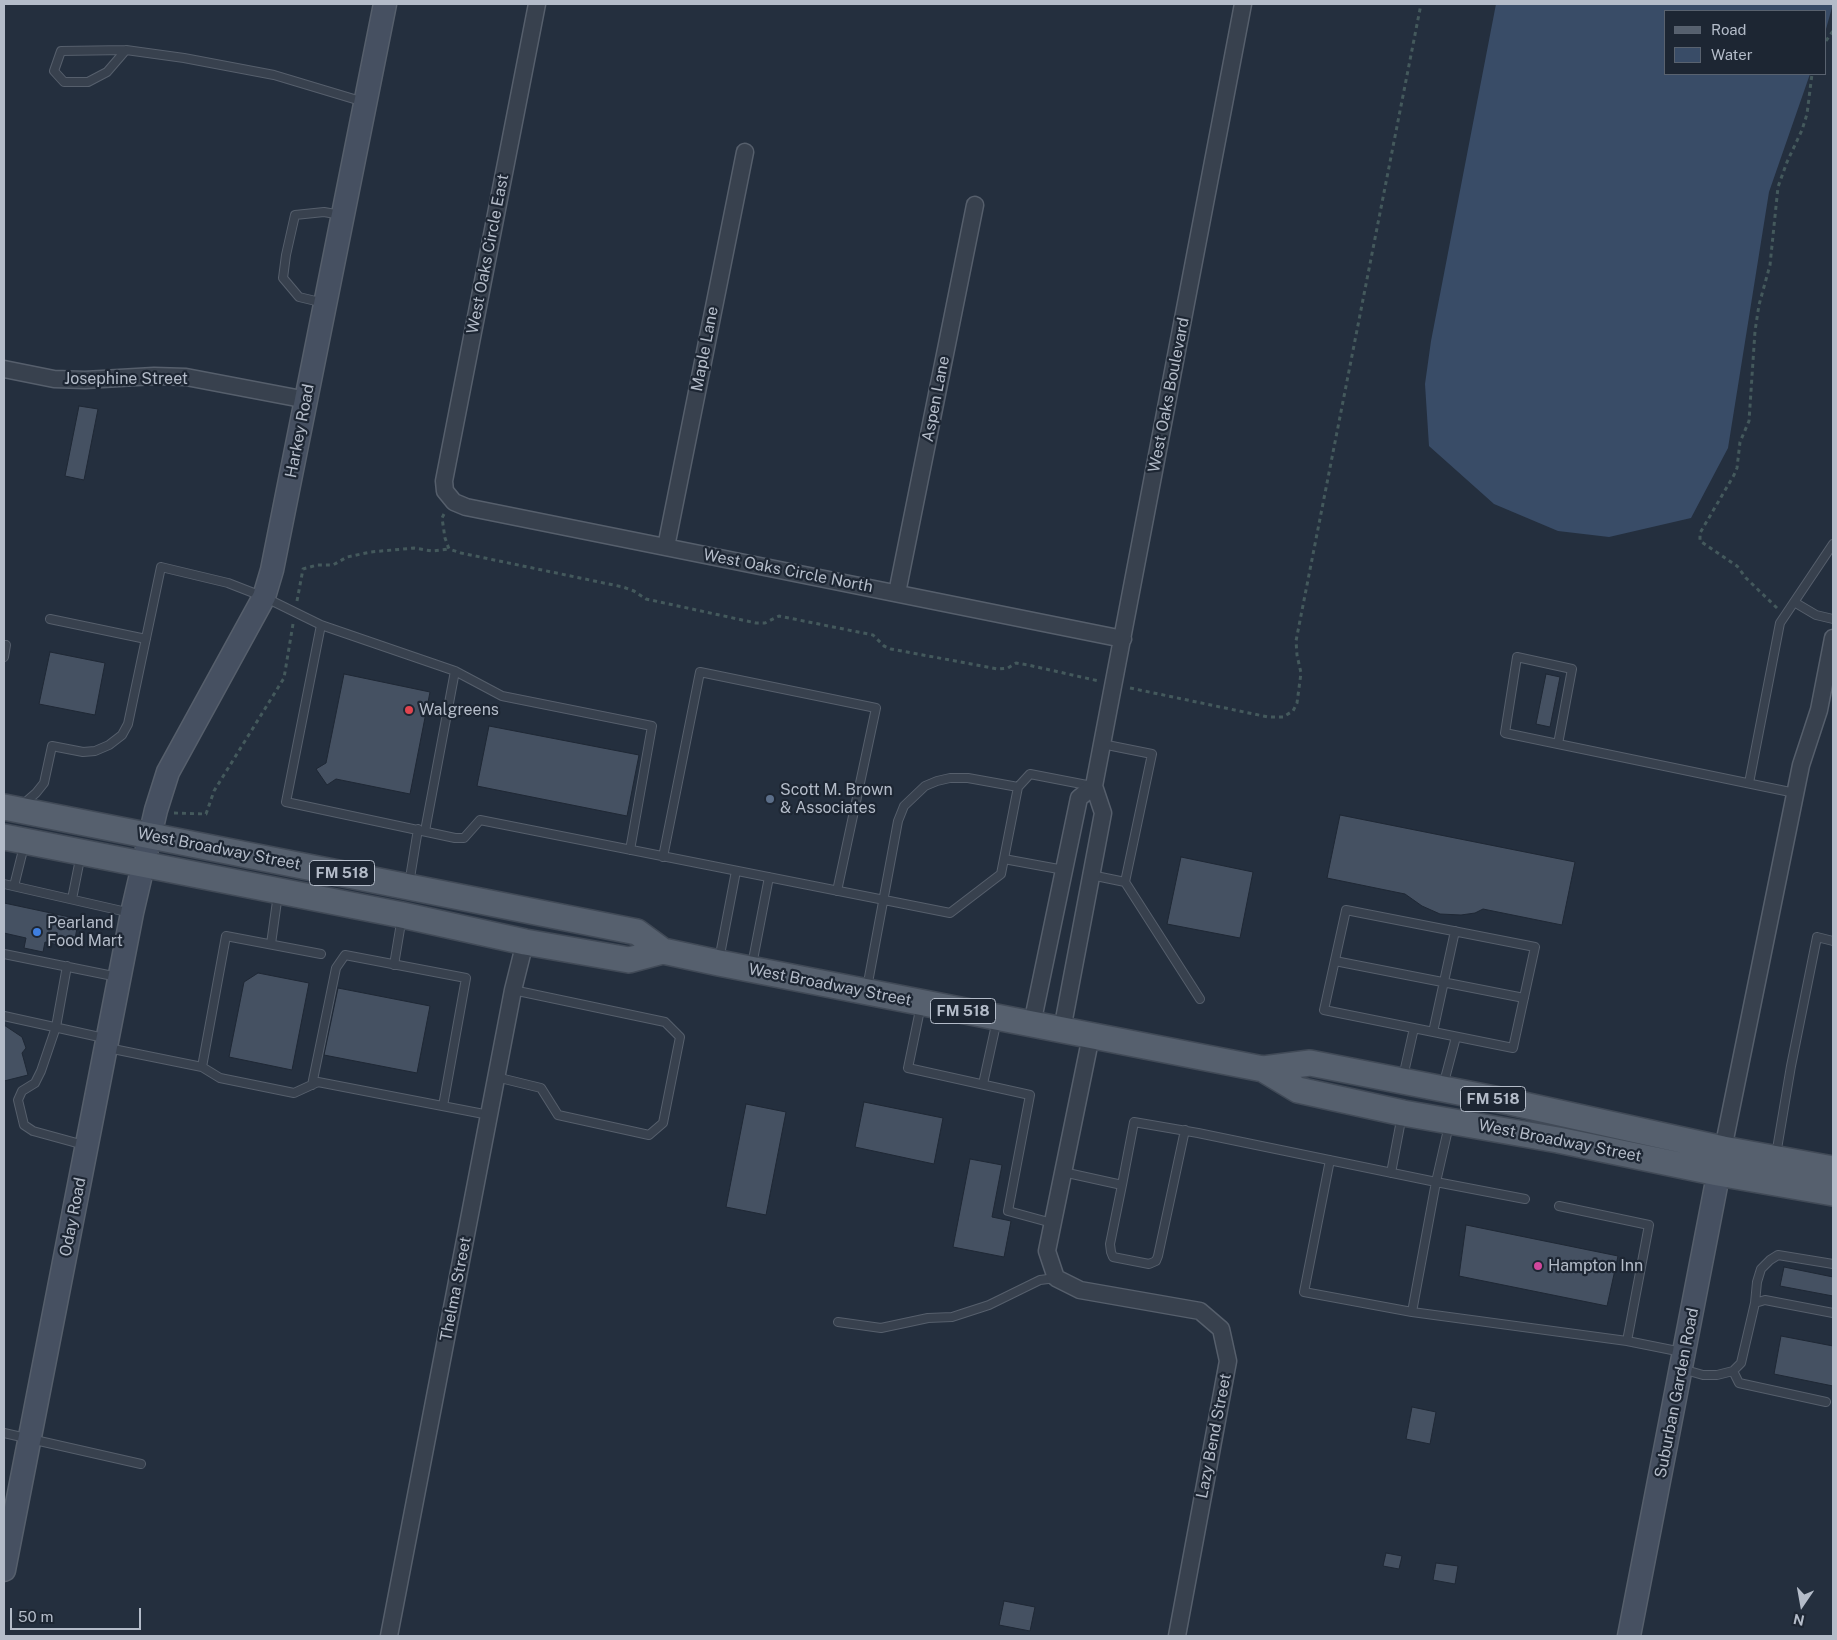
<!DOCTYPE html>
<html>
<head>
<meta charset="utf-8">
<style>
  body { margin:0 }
  #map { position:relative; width:1837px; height:1640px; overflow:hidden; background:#242f3e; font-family:"Public Sans",sans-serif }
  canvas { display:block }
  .frame { position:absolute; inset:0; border:5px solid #b4bcc9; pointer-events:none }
  .legend { position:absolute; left:1664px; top:10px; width:162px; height:65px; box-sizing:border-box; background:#1d2633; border:1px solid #59626f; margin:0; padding:6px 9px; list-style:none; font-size:15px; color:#b4bcc9 }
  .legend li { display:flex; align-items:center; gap:10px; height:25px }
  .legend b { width:25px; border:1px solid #59626f }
  .north { position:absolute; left:1777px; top:1580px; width:50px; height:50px; -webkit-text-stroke:4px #1d2633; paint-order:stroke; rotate:192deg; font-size:14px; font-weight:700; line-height:20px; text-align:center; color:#b4bcc9 }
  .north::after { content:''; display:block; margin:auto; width:18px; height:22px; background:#b4bcc9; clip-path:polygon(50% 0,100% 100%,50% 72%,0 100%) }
  .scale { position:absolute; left:10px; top:1608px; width:131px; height:22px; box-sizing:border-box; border:2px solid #b4bcc9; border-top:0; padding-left:6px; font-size:15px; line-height:18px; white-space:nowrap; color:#b4bcc9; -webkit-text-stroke:4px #1d2633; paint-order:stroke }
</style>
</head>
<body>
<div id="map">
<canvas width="1837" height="1640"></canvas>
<div class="frame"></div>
<ul class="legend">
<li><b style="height:6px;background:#56606e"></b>Road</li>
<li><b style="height:14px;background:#394c67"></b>Water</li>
</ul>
<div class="north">N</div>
<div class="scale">50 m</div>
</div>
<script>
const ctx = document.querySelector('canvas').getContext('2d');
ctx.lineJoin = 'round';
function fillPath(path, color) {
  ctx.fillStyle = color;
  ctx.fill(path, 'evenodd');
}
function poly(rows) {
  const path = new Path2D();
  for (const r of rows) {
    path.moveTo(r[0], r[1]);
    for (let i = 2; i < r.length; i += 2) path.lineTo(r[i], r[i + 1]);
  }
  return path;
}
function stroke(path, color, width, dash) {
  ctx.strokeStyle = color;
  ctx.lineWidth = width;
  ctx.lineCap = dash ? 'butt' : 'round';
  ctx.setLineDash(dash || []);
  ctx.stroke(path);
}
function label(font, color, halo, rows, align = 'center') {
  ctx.font = font + ' "Public Sans",sans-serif';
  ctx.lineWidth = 4.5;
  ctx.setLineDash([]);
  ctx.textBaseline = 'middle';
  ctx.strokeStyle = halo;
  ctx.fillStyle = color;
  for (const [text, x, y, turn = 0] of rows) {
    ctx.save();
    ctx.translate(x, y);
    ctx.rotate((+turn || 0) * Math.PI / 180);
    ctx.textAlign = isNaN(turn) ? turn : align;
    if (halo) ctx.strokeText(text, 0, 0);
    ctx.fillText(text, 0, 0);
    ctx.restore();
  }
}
fillPath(poly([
  [1496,4,1833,4,1826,29,1826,11,1666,11,1666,74,1810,74,1769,192,1728,448,1691,518,1609,537,1558,531,1494,504,1429,446,1425,384,1431,341]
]), '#394c67');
const building = poly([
  [79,406,98,409,84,480,65,476,79,406],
  [50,652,105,663,95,715,39,704,50,652],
  [344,674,430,692,410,794,336,779,327,785,316,769,326,763,344,674],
  [1546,674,1560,677,1550,727,1536,724,1546,674],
  [489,726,639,755,627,816,477,786,489,726],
  [1340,815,1575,862,1562,925,1483,909,1475,913,1461,915,1440,914,1422,906,1405,894,1327,878,1340,815],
  [1181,857,1253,872,1240,938,1167,924,1181,857],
  [4,903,79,919,73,948,45,942,43,952,24,948,26,938,4,933,4,903],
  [258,973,309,983,292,1070,229,1057,244,982,258,973],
  [338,988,430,1006,417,1073,324,1055,338,988],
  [4,1025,22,1037,26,1048,22,1053,28,1075,4,1081,4,1025],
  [864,1102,943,1118,934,1164,855,1147,864,1102],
  [746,1104,786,1112,766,1215,726,1207,746,1104],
  [970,1159,1002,1165,992,1217,1011,1221,1004,1257,953,1247,970,1159],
  [1466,1225,1618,1256,1607,1306,1459,1276,1466,1225],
  [1784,1267,1833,1277,1833,1296,1780,1286,1784,1267],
  [1781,1336,1833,1346,1833,1386,1774,1374,1781,1336],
  [1412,1407,1436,1412,1430,1444,1406,1439,1412,1407],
  [1386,1553,1402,1556,1399,1569,1383,1566,1386,1553],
  [1436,1563,1458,1566,1455,1584,1433,1580,1436,1563],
  [1004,1601,1035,1607,1030,1631,999,1625,1004,1601]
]);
fillPath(building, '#455162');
stroke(building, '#1f2835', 1);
const lane = poly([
  [126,50,107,72,88,82,64,82,54,71,61,51,126,50,184,58,274,75,364,102],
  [324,303,299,297,283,278,286,255,295,215,324,212,341,215],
  [1794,602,1816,615,1833,619],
  [50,619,146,639],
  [321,625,286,802,455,838,464,838,480,820,950,913,1001,874,1018,787,1030,774,1092,786],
  [4,645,6,645,4,657],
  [1102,744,1152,754,1125,882],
  [1558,744,1572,669,1517,657,1505,733,1558,744,1795,793],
  [1749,783,1780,623,1833,544],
  [21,806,36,793,44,783,52,746,83,752,95,751,109,745,122,735,128,724,161,567,228,583,264,597,321,625,455,671,502,696,652,726,630,850],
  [425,831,455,671],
  [663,857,700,672,876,708,837,891],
  [1004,859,1064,870],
  [1091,875,1125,882,1200,999],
  [4,884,131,913],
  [409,884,418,829],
  [14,886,24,846],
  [72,899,81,854],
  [1346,910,1535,947,1513,1048,1324,1010,1346,910],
  [271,944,278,894],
  [4,954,118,977],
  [719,960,736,871],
  [1335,961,1524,998],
  [394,965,402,917],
  [752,965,769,877],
  [67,966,56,1027,41,1071,35,1083,22,1091,18,1100,24,1125,33,1131,84,1145],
  [867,988,898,821,904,806,925,786,937,781,950,778,968,778,1018,787],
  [921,1005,908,1068,1030,1095,1008,1211,1052,1223],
  [4,1016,104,1038],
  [1433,1032,1455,931],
  [108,1048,202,1067,220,1078,294,1093,318,1082,489,1115],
  [202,1067,226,936,321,954],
  [496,1077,541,1088,558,1115,649,1135,663,1123,680,1037,665,1022,513,990],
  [1403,1077,1414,1028],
  [983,1084,997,1020],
  [312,1085,336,968,345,955,466,978,443,1106],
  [1443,1086,1456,1037],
  [1776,1155,1791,1066,1817,937,1833,941],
  [1330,1160,1304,1292,1412,1312],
  [1063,1172,1122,1185,1134,1122,1198,1133,1436,1182,1449,1125],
  [1391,1173,1402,1115],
  [1122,1185,1110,1244,1111,1252,1113,1257,1149,1264,1156,1261,1158,1256,1185,1130],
  [1525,1199,1436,1182,1412,1312,1627,1341],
  [1559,1206,1649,1225,1627,1341,1682,1352],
  [1755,1303,1757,1282,1761,1269,1770,1260,1778,1255,1833,1264],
  [838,1322,881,1328,928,1318,952,1317,989,1305,1040,1280,1056,1278],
  [1682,1369,1703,1375,1717,1375,1733,1371,1741,1363,1755,1303,1765,1300,1833,1313],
  [1733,1371,1739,1383,1826,1402],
  [4,1433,141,1464]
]);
const street = poly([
  [537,4,444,481,445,491,454,502,466,507,1123,639],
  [4,369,54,379,85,380,154,376,186,377,307,400],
  [666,547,745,152],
  [897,593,975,205],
  [1032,1024,1079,798,1094,786],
  [1062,1030,1103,813,1094,786,1243,4],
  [1091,1036,1047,1251,1056,1278,1080,1290,1200,1311,1221,1329,1228,1361,1177,1636],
  [1723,1149,1801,765,1819,710,1833,638],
  [389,1636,513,990,525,942]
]);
const secondary = poly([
  [4,1570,132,913,156,810,168,772,264,597,272,570,385,4],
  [1629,1636,1722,1155]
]);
const primary = poly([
  [4,807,637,932,663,951,719,963,1263,1069,1310,1063,1510,1102,1723,1149,1833,1169],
  [4,837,402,915,525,942,629,960,663,951],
  [1263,1069,1298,1090,1403,1113,1558,1140,1718,1173,1833,1193]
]);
stroke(lane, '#565f6c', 10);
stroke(street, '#565f6c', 19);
stroke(secondary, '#565f6c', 25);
stroke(primary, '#414a57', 28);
stroke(poly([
  [1826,41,1833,31],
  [444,514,442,518,445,538,449,549,461,553,623,587,634,591,646,599,756,623,765,623,779,616,873,635,884,646,891,649,998,669,1008,668,1016,663,1028,665,1099,681],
  [297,601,303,569,317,565,333,565,347,557,371,552,414,548,432,551,449,549],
  [1777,608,1746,578,1737,566,1700,541,1700,533,1734,475,1737,468,1740,442,1749,421,1755,331,1759,305,1770,265,1778,187,1787,162,1802,130,1807,114,1812,74],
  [1130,688,1268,717,1283,717,1293,711,1297,703,1301,673,1297,655,1296,641,1421,4],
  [174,813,206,814,214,791,284,678,293,624]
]), '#44595c', 3, [4, 4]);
stroke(lane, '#38414e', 8);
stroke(street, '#38414e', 16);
stroke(secondary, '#465061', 22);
stroke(primary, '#56606e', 25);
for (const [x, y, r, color] of [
  [409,710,5,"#e0444e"],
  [770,799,5,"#5c6f8a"],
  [37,932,5,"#3f7fe0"],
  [1538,1266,5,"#d1479c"]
]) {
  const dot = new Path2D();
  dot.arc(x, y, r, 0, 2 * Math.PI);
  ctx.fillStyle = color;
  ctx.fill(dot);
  stroke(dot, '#1d2633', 2);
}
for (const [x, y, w] of [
  [342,873,65],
  [963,1011,65],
  [1493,1099,65]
]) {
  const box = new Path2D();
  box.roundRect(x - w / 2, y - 12.5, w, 25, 4);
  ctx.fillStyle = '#1d2633';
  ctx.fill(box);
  stroke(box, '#b4bcc9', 1);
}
label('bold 15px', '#b4bcc9', null, [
  ["FM 518",342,873],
  ["FM 518",963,1011],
  ["FM 518",1493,1099]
]);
label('16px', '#b4bcc9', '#1d2633', [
  ["West Oaks Circle East",488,254,-79],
  ["Maple Lane",705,349,-79],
  ["Josephine Street",126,379],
  ["West Oaks Boulevard",1169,395,-79],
  ["Aspen Lane",936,399,-79],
  ["Harkey Road",300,431,-79],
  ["West Oaks Circle North",788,571,11],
  ["West Broadway Street",219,849,11],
  ["West Broadway Street",830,985,11],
  ["West Broadway Street",1560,1141,11],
  ["Oday Road",73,1217,-79],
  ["Thelma Street",456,1289,-79],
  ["Suburban Garden Road",1677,1393,-79],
  ["Lazy Bend Street",1214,1436,-79]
]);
label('16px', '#b4bcc9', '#1d2633', [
  ["Walgreens",419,710],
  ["Scott M. Brown",780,790],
  ["& Associates",780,808],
  ["Pearland",47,923],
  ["Food Mart",47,941],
  ["Hampton Inn",1548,1266]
], 'left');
</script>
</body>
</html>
